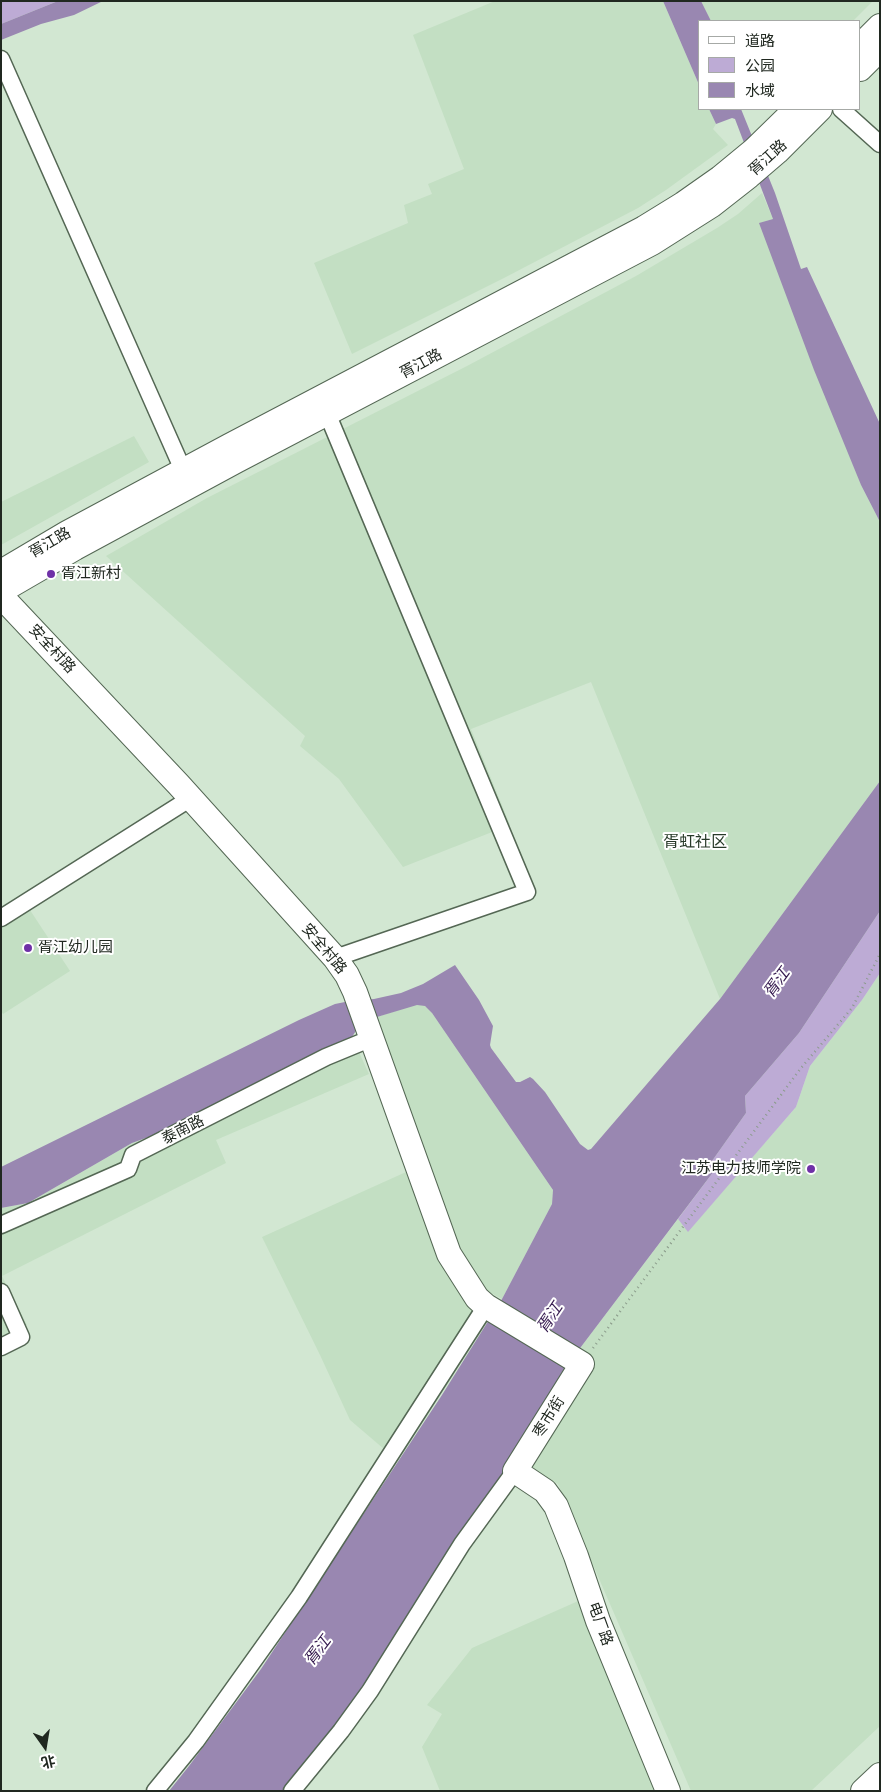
<!DOCTYPE html>
<html>
<head>
<meta charset="utf-8">
<style>
  body { margin:0 }
  #map { position:relative; width:881px; height:1792px; overflow:hidden; background:#d2e7d2; font-family:"Work Sans","Noto Sans SC",sans-serif }
  canvas { display:block }
  .frame { position:absolute; inset:0; border:2px solid #202820; pointer-events:none }
  .legend { position:absolute; left:698px; top:20px; width:162px; height:90px; box-sizing:border-box; background:#fff; border:1px solid #a6a9a6; margin:0; padding:6px 9px; list-style:none; font-size:15px; color:#202820 }
  .legend li { display:flex; align-items:center; gap:10px; height:25px }
  .legend b { width:25px; border:1px solid #a6a9a6 }
  .north { position:absolute; left:20px; top:1722px; width:50px; height:50px; -webkit-text-stroke:4px #fff; paint-order:stroke; rotate:167deg; font-size:14px; font-weight:700; line-height:20px; text-align:center; color:#202820 }
  .north::after { content:''; display:block; margin:auto; width:18px; height:22px; background:#202820; clip-path:polygon(50% 0,100% 100%,50% 72%,0 100%) }
</style>
</head>
<body>
<div id="map">
<canvas width="881" height="1792"></canvas>
<div class="frame"></div>
<ul class="legend">
<li><b style="height:6px;background:#fff"></b>道路</li>
<li><b style="height:14px;background:#bdabd5"></b>公园</li>
<li><b style="height:14px;background:#9987b1"></b>水域</li>
</ul>
<div class="north">北</div>
</div>
<script>
const ctx = document.querySelector('canvas').getContext('2d');
ctx.lineJoin = 'round';
function fillPath(path, color) {
  ctx.fillStyle = color;
  ctx.fill(path, 'evenodd');
}
function poly(rows) {
  const path = new Path2D();
  for (const r of rows) {
    path.moveTo(r[0], r[1]);
    for (let i = 2; i < r.length; i += 2) path.lineTo(r[i], r[i + 1]);
  }
  return path;
}
function stroke(path, color, width, dash) {
  ctx.strokeStyle = color;
  ctx.lineWidth = width;
  ctx.lineCap = dash ? 'butt' : 'round';
  ctx.setLineDash(dash || []);
  ctx.stroke(path);
}
function label(font, color, halo, rows, align = 'center') {
  ctx.font = font + ' "Work Sans","Noto Sans SC",sans-serif';
  ctx.lineWidth = 4;
  ctx.setLineDash([]);
  ctx.textBaseline = 'middle';
  ctx.strokeStyle = halo;
  ctx.fillStyle = color;
  for (const [text, x, y, turn = 0] of rows) {
    ctx.save();
    ctx.translate(x, y);
    ctx.rotate((+turn || 0) * Math.PI / 180);
    ctx.textAlign = isNaN(turn) ? turn : align;
    if (halo) ctx.strokeText(text, 0, 0);
    ctx.fillText(text, 0, 0);
    ctx.restore();
  }
}
fillPath(poly([
  [495,1,663,1,700,87,700,109,709,109,716,124,713,129,728,145,666,190,638,208,504,278,352,354,314,263,408,223,404,205,432,194,428,184,464,169,413,35],
  [701,1,873,1,853,21,711,21],
  [762,193,773,219,760,223,861,485,880,522,880,781,720,999,591,682,471,729,510,825,403,867,339,779,300,746,305,736,106,556,207,498,467,366,636,276,717,228,738,214],
  [134,436,149,462,1,545,1,502],
  [28,907,70,971,3,1014,1,1011,1,924],
  [880,973,880,1726,811,1791,691,1791,558,1484,511,1459,562,1372,678,1219,688,1231,796,1107,810,1066,862,1000],
  [417,1004,425,1006,432,1013,553,1190,552,1204,502,1299,485,1290,477,1281,453,1236,377,1017],
  [352,1037,369,1074,216,1140,226,1163,2,1276,27,1325,1,1338,1,1208,28,1203,132,1143,154,1135],
  [406,1172,440,1262,447,1275,465,1298,489,1320,398,1461,350,1420,320,1355,262,1237],
  [585,1598,666,1791,440,1791,422,1747,442,1714,427,1705,472,1648]
]), '#c3dfc3');
fillPath(poly([
  [1,1,58,1,1,24],
  [880,911,880,973,862,1000,810,1066,796,1107,688,1232,678,1219,714,1171,712,1161,746,1113,745,1096,799,1033]
]), '#bdabd5');
fillPath(poly([
  [58,1,103,1,74,15,41,24,1,40,1,24],
  [663,1,701,1,711,21,700,21,700,87],
  [709,109,741,109,775,193,801,269,807,267,880,424,880,522,861,485,814,370,759,223,773,219,735,119,732,118,716,124],
  [880,781,880,911,799,1033,745,1096,746,1113,712,1161,714,1171,562,1372,516,1453,366,1690,285,1791,169,1791,189,1766,261,1669,442,1395,502,1299,552,1204,553,1190,432,1013,425,1006,417,1005,377,1017,359,1026,352,1037,154,1135,132,1143,28,1203,1,1208,1,1167,299,1020,335,1004,350,1001,374,999,401,993,423,984,455,965,479,1000,493,1026,490,1045,491,1048,516,1082,520,1082,530,1077,533,1079,545,1092,580,1144,588,1150,591,1149,720,999]
]), '#9987b1');
const street = poly([
  [1,59,183,470],
  [841,109,880,144],
  [327,413,527,892,335,958],
  [1,918,191,798],
  [1,1225,128,1169,133,1155,326,1057,372,1038],
  [1,1292,21,1337,1,1347],
  [155,1791,196,1741,299,1597,486,1306],
  [292,1791,341,1731,370,1691,462,1544,515,1471]
]);
const secondary = poly([
  [860,46,880,26],
  [860,69,880,49],
  [1,572,67,533,229,446,644,228,683,204,720,178,754,150,796,109],
  [1,591,75,548,236,461,652,243,712,205,749,176,777,152,820,109],
  [1,596,179,785,335,958,347,975,355,992,449,1254,477,1298,486,1306,582,1364,515,1471,545,1491,556,1506,576,1556,598,1621,668,1791],
  [863,1791,880,1775]
]);
stroke(street, '#546754', 19);
stroke(secondary, '#546754', 26);
stroke(poly([
  [593,1348,801,1068,852,1008,880,954]
]), '#8b9b8b', 2.5, [1, 4]);
stroke(street, '#fff', 16);
stroke(secondary, '#fff', 24);
for (const [x, y, r, color] of [
  [51,574,5,"#6f31a7"],
  [28,948,5,"#6f31a7"],
  [811,1169,5,"#6f31a7"]
]) {
  const dot = new Path2D();
  dot.arc(x, y, r, 0, 2 * Math.PI);
  ctx.fillStyle = color;
  ctx.fill(dot);
  stroke(dot, '#fff', 2);
}
label('15px', '#202820', '#fff', [
  ["胥江路",768,158,-42],
  ["胥江路",421,364,-28],
  ["胥江路",50,543,-30],
  ["安全村路",52,649,47],
  ["安全村路",324,949,50],
  ["泰南路",183,1130,-27],
  ["枣市街",549,1417,-58],
  ["电厂路",600,1624,70]
]);
label('15px', '#202820', '#fff', [
  ["胥江新村",61,574],
  ["胥江幼儿园",38,948],
  ["江苏电力技师学院",801,1169,"right"]
], 'left');
label('16px', '#283a29', '#fff', [
  ["胥虹社区",695,842]
]);
label('italic 16px', '#34194e', '#fff', [
  ["胥江",777,983,-54],
  ["胥江",550,1318,-56],
  ["胥江",318,1651,-53]
]);
</script>
</body>
</html>
